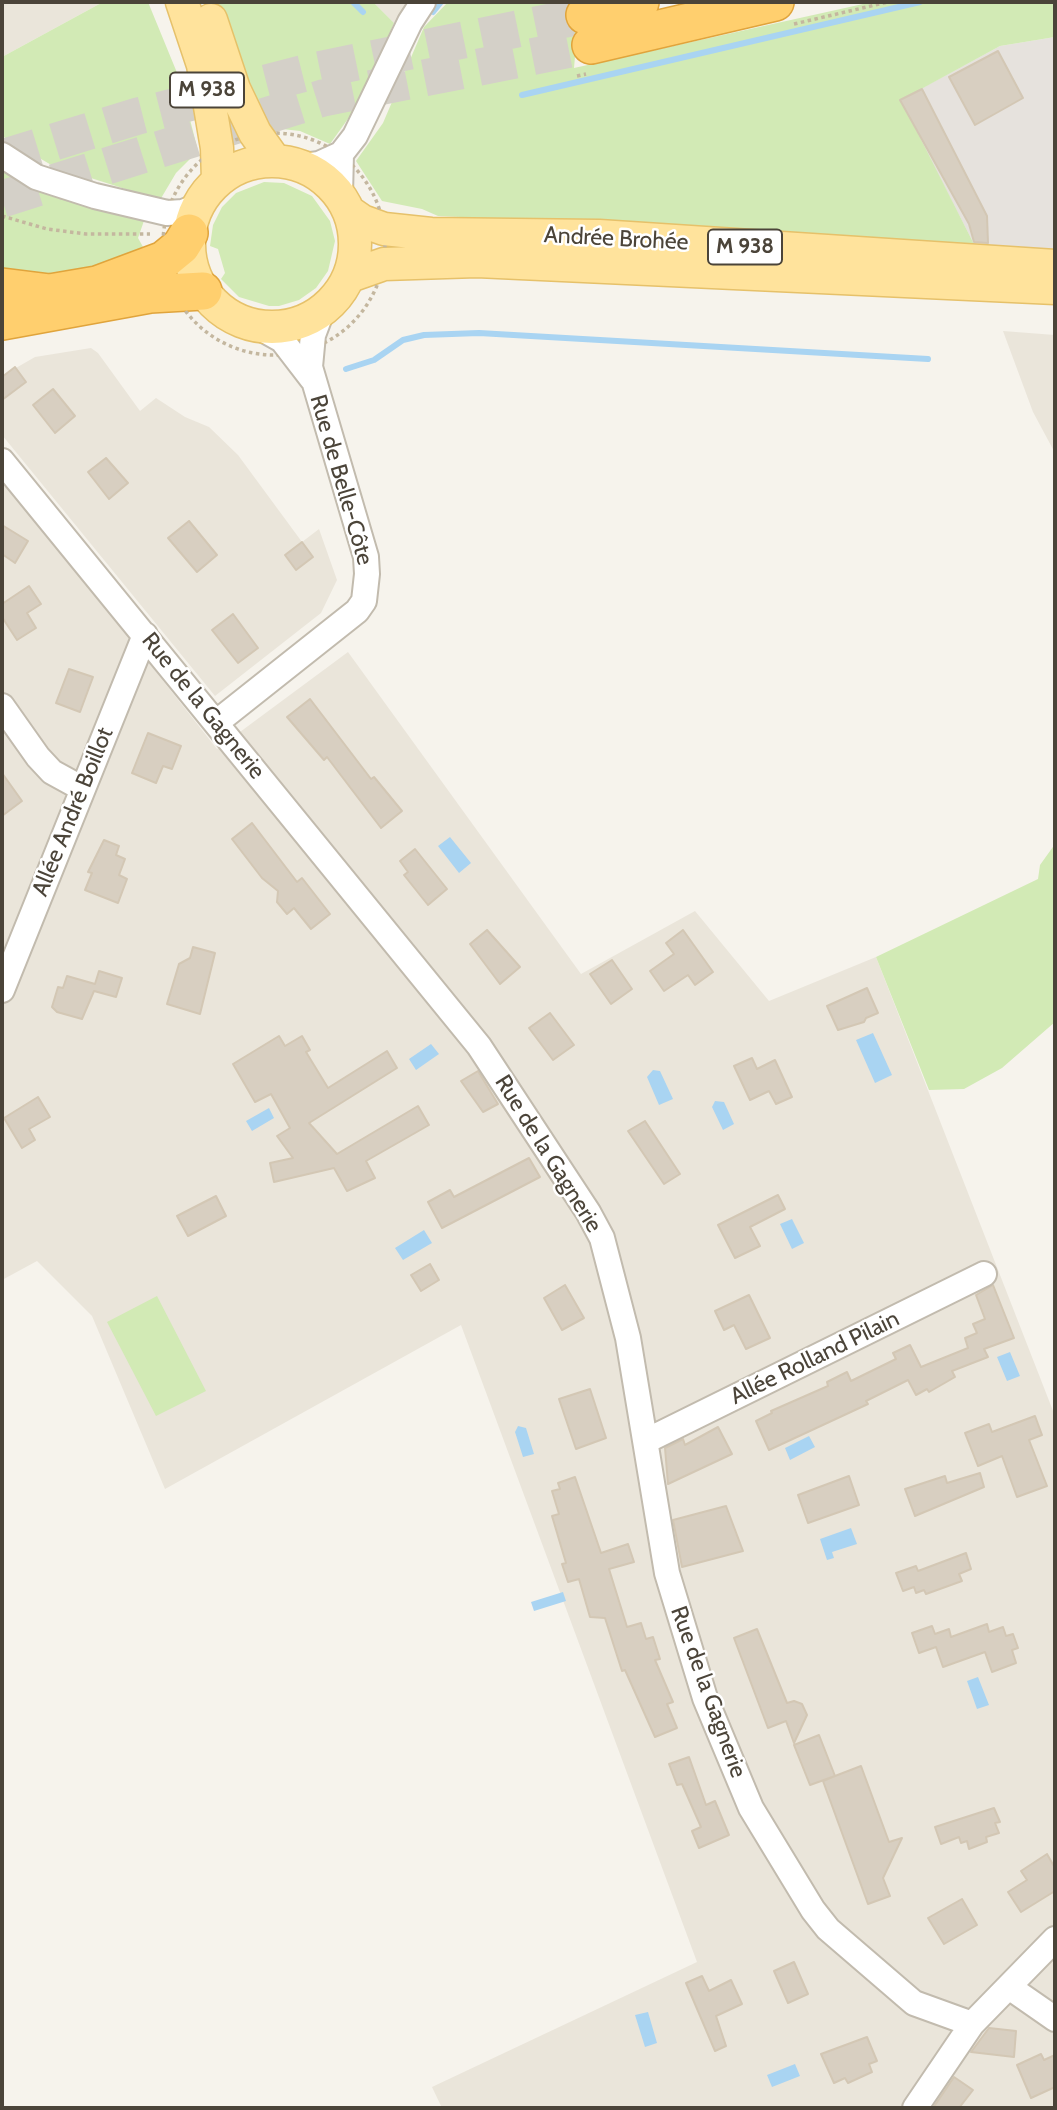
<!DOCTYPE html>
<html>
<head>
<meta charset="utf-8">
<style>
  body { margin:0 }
  #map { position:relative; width:1057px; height:2110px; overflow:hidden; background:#f6f3ec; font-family:Cabin,sans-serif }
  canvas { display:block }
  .frame { position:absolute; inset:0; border:4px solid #4b4439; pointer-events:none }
</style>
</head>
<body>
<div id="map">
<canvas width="1057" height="2110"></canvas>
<div class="frame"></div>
</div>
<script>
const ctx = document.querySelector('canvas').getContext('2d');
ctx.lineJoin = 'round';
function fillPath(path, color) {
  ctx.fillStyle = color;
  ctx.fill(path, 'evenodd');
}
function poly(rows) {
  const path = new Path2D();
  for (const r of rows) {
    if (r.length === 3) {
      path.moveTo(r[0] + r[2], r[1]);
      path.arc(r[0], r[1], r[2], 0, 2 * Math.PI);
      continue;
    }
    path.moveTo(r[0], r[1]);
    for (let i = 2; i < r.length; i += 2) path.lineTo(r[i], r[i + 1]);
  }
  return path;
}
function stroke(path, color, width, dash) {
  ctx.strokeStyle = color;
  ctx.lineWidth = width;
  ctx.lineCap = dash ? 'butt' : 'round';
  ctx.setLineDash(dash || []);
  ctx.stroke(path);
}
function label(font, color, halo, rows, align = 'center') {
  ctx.font = font + ' Cabin,sans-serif';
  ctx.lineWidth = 5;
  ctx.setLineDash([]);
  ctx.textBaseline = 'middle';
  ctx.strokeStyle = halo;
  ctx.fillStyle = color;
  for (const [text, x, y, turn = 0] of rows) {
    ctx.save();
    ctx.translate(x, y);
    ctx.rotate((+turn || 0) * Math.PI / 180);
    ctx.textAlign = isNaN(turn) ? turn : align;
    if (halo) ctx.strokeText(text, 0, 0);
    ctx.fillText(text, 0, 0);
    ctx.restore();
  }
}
fillPath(poly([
  [2,2,103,2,2,57],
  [373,2,412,2,394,23],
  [1003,331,1055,335,1055,453,1033,412],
  [91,348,98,353,140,411,156,398,185,417,209,427,238,455,302,542,319,529,337,580,321,613,215,696,2,435,2,376,35,357],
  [2,477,217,749,348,652,581,974,695,911,769,1001,876,957,1055,1416,1055,2108,442,2108,432,2087,697,1962,461,1325,165,1489,92,1316,37,1261,2,1280]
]), '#eae5da');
fillPath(poly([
  [1055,37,1055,252,977,250,900,100,1000,46]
]), '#e6e2dd');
fillPath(poly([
  [103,2,148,2,180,80,198,151,176,173,160,200,53,166,2,136,2,57],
  [217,2,373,2,394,23,360,102,330,144,300,131,264,127],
  [448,2,561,2,577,34,574,68,872,2,1055,2,1055,37,1000,46,901,100,977,250,572,222,438,216,422,209,382,201,356,161,383,123,424,27],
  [2,163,146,215,138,238,147,254,92,272,50,277,2,272],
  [264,182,284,183,312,196,330,221,335,241,328,271,316,288,299,300,279,306,269,306,239,297,221,279,225,273,218,249,210,246,213,225,222,207,236,193],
  [1055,844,1055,1022,1002,1068,964,1089,929,1090,876,957,1038,879,1040,865],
  [157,1296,206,1391,156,1416,107,1322]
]), '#d2eab5');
fillPath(poly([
  [450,837,471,863,459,873,438,846],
  [873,1033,892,1075,875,1083,856,1040],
  [431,1044,439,1054,416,1070,409,1059],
  [653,1070,660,1071,673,1099,659,1105,647,1077],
  [715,1101,724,1102,734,1124,723,1130,712,1107],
  [269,1108,274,1118,252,1131,246,1121],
  [792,1219,804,1243,792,1249,780,1224],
  [424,1230,432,1243,403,1260,395,1248],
  [1010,1352,1020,1376,1007,1381,997,1357],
  [518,1426,526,1428,534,1454,523,1457,515,1432],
  [809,1436,815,1447,790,1460,785,1448],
  [851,1528,857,1544,832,1552,834,1558,827,1560,820,1539],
  [563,1592,566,1601,534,1611,531,1602],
  [978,1677,989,1705,977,1709,967,1681],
  [648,2012,657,2043,645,2047,635,2015],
  [795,2064,800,2076,772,2087,767,2075]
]), '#a9d4f2');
stroke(poly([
  [353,2,363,12],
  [433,12,441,2],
  [522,95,920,2],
  [346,369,374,360,403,340,424,335,479,333,928,359]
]), '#a9d4f2', 6);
const building = poly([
  [998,51,1023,98,975,125,949,77,998,51],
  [922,89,987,216,988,243,974,242,969,224,900,100,922,89],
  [15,367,26,382,2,400,2,377,15,367],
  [53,389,75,416,55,433,33,405,53,389],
  [106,458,128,483,109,499,88,472,106,458],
  [189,521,217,555,197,572,168,538,189,521],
  [2,525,28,541,15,563,2,554,2,525],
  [302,542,313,557,296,570,285,555,302,542],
  [29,586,41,604,27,613,36,628,17,640,2,617,2,604,29,586],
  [233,614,258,648,238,663,212,630,233,614],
  [69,669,93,677,80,712,56,703,69,669],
  [310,699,371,779,374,777,402,811,381,828,327,757,324,760,287,717,310,699],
  [148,733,181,746,172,769,163,766,156,783,132,773,148,733],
  [2,773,22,801,2,816,2,773],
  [252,823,297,882,302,878,330,914,311,929,294,908,287,914,277,902,278,891,262,878,232,839,252,823],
  [104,840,119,846,116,855,125,859,119,875,127,879,118,903,85,890,92,873,88,872,104,840],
  [415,849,447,889,428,905,404,875,408,872,400,861,415,849],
  [487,930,520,967,500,984,470,944,487,930],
  [683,930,713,972,695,985,688,975,664,991,650,971,674,954,666,943,683,930],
  [193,947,215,953,200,1014,167,1004,179,964,190,958,193,947],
  [612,960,632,989,611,1004,590,974,612,960],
  [99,971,122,978,116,997,94,991,82,1019,57,1012,52,1007,58,987,63,988,67,976,95,984,99,971],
  [867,988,878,1013,866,1018,864,1022,838,1030,827,1006,867,988],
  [550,1013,574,1045,553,1060,529,1028,550,1013],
  [279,1036,285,1046,302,1036,310,1050,306,1052,328,1088,387,1051,397,1068,309,1123,337,1154,418,1106,429,1125,366,1161,375,1178,347,1191,334,1168,274,1182,270,1163,293,1158,277,1136,290,1128,271,1094,255,1102,233,1064,279,1036],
  [752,1058,757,1069,775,1060,792,1097,776,1104,769,1091,750,1100,734,1066,752,1058],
  [478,1071,498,1104,483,1112,461,1081,478,1071],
  [38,1097,50,1117,29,1129,35,1140,22,1148,4,1118,38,1097],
  [645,1121,680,1174,664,1184,628,1131,645,1121],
  [529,1158,540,1177,442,1228,428,1202,450,1190,454,1197,529,1158],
  [778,1195,785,1209,750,1227,760,1246,735,1258,718,1225,778,1195],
  [216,1196,226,1216,188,1236,177,1216,216,1196],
  [430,1264,439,1280,421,1291,411,1275,430,1264],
  [565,1285,584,1318,562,1330,544,1298,565,1285],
  [993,1285,1014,1338,984,1349,988,1357,952,1371,955,1377,929,1392,927,1389,916,1395,908,1380,866,1401,868,1404,769,1450,756,1421,772,1413,771,1411,828,1386,827,1382,847,1372,851,1381,896,1359,893,1353,910,1345,921,1367,968,1348,965,1338,977,1333,973,1324,985,1319,976,1295,993,1285],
  [749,1295,770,1338,746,1349,734,1325,724,1330,715,1311,749,1295],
  [590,1389,606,1438,576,1449,559,1399,590,1389],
  [1035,1416,1042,1435,1029,1440,1047,1486,1017,1497,1002,1456,978,1466,965,1433,989,1424,992,1432,1035,1416],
  [718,1427,732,1454,668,1484,665,1448,683,1439,685,1445,718,1427],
  [980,1473,984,1487,915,1516,905,1489,945,1476,947,1483,980,1473],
  [849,1476,859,1505,808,1523,798,1495,849,1476],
  [575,1477,601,1553,628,1544,634,1562,609,1569,627,1627,641,1623,646,1639,653,1637,660,1659,655,1660,673,1702,667,1704,677,1728,655,1737,625,1670,622,1671,605,1618,590,1617,579,1579,568,1582,562,1564,566,1563,552,1516,559,1514,552,1491,560,1489,558,1483,575,1477],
  [726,1506,743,1551,682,1567,673,1520,726,1506],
  [966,1553,971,1569,959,1574,962,1581,926,1594,924,1590,916,1593,914,1587,903,1591,896,1573,916,1566,918,1571,966,1553],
  [987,1624,989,1632,1003,1627,1006,1636,1013,1634,1018,1648,1012,1650,1016,1663,992,1672,985,1652,943,1667,936,1647,919,1653,912,1633,932,1626,935,1634,949,1629,951,1637,987,1624],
  [757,1629,787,1703,794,1701,802,1704,807,1715,794,1743,786,1721,768,1728,734,1638,757,1629],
  [819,1735,835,1776,861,1766,889,1842,902,1838,883,1878,890,1896,868,1904,823,1781,835,1776,810,1785,794,1745,819,1735],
  [689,1757,706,1805,715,1801,729,1835,699,1848,692,1831,701,1827,682,1784,677,1785,669,1764,689,1757],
  [994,1808,1000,1822,995,1823,999,1833,986,1837,987,1842,969,1849,967,1841,961,1843,959,1837,941,1844,935,1827,994,1808],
  [1047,1854,1055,1868,1055,1891,1021,1912,1008,1892,1027,1880,1021,1871,1047,1854],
  [962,1899,977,1925,944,1944,928,1918,962,1899],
  [794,1962,808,1994,788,2003,774,1971,794,1962],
  [702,1976,709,1991,731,1980,742,2004,716,2016,726,2046,715,2051,686,1983,702,1976],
  [989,2028,1016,2031,1014,2057,971,2052,989,2028],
  [867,2037,877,2061,869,2064,872,2072,848,2083,845,2078,834,2083,821,2054,867,2037],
  [1041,2054,1044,2060,1055,2055,1055,2087,1031,2098,1017,2065,1041,2054],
  [954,2077,973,2090,959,2108,933,2108,954,2077]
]);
fillPath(building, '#d8cfc1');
stroke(building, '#d3c7b4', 2);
stroke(poly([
  [2,158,138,116,313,71,585,15],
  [2,199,323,98,591,45]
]), '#d4d0c8', 37, [37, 18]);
const minor = poly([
  [2,155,36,177,95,196,167,213,183,212,198,206],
  [303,166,319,164,341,154,355,136,410,22,423,2],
  [340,195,341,154],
  [257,326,282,340,312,379],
  [2,461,479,1046,588,1212,602,1238,628,1338,667,1573,705,1698,751,1808,813,1910,828,1929,914,2003,972,2024],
  [2,706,38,757,52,772,83,789],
  [217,722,357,611,364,601,367,574,366,557,310,367,313,335,322,311],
  [2,990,145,635],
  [646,1441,984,1274],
  [1009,1987,1055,2019],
  [915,2108,972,2024,1055,1939]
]);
const major = poly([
  [182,2,203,65,217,148,218,181],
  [211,20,234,89,255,133,275,161],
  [272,244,83],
  [349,212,362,221,384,229,431,234,599,236,1055,266],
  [350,276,384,264,477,261,1055,288]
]);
const highway = poly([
  [585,15,640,2],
  [591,45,775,2],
  [2,287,50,293,97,285,164,260,181,246,189,233],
  [2,321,150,294,203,291]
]);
stroke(minor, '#c2bbae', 28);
stroke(major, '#e6c16a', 35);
stroke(highway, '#e0a43c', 40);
stroke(poly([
  [794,24,888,2],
  [577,76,586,74],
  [274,244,111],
  [2,216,47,229,86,234,150,234]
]), '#c4b79f', 3.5, [3.5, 3.5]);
stroke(minor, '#fff', 24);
stroke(major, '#ffe39c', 32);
stroke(highway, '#ffcf6e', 37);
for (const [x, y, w] of [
  [207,90,74],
  [745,247,74]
]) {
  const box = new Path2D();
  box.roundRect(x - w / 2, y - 17.5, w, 35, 5);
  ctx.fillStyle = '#fff';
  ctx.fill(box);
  stroke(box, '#4b4439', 2);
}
label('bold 21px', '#4b4439', null, [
  ["M 938",207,90],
  ["M 938",745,247]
]);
label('23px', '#4b4439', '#fff', [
  ["Andrée Brohée",616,239,3],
  ["Rue de Belle-Côte",341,480,74],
  ["Rue de la Gagnerie",203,706,51],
  ["Allée André Boillot",73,812,-68],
  ["Rue de la Gagnerie",548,1154,58],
  ["Allée Rolland Pilain",815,1358,-26],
  ["Rue de la Gagnerie",708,1692,70]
]);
</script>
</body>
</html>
